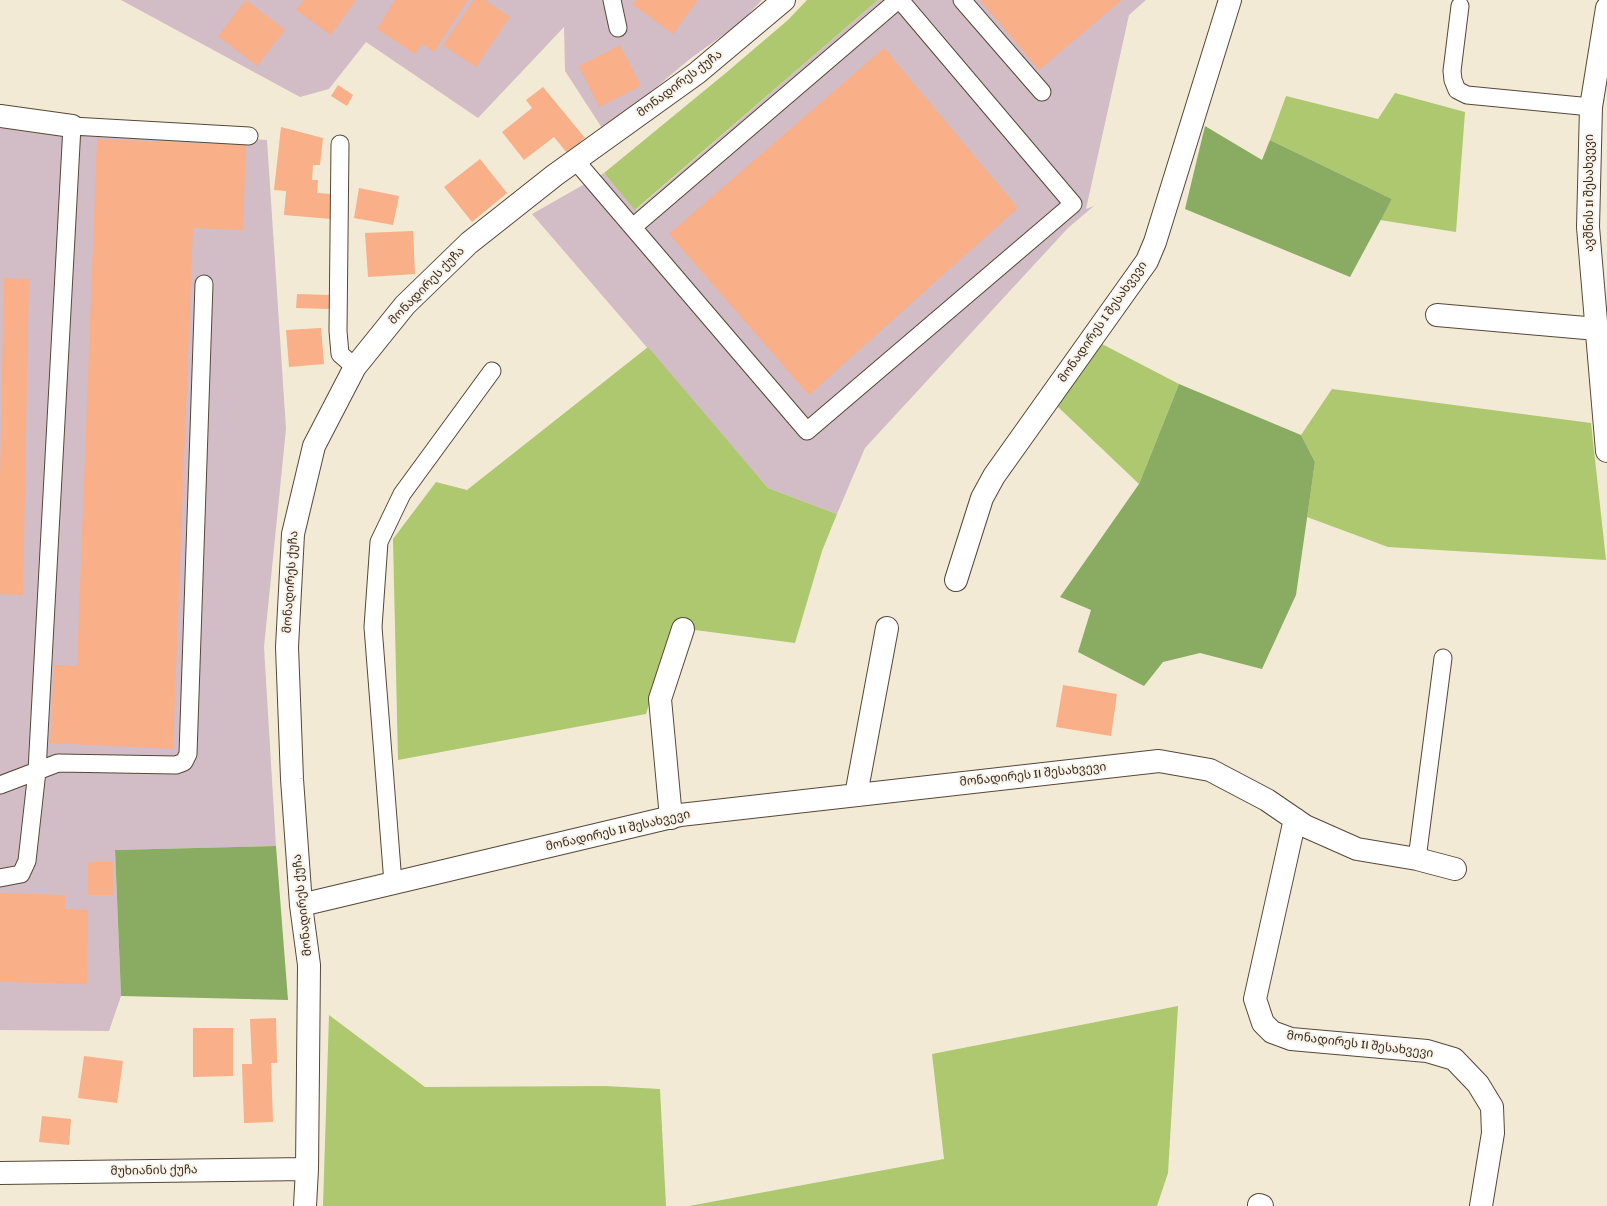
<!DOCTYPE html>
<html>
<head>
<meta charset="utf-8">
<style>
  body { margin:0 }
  canvas { display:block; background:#f2ead5 }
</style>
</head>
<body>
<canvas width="1607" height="1206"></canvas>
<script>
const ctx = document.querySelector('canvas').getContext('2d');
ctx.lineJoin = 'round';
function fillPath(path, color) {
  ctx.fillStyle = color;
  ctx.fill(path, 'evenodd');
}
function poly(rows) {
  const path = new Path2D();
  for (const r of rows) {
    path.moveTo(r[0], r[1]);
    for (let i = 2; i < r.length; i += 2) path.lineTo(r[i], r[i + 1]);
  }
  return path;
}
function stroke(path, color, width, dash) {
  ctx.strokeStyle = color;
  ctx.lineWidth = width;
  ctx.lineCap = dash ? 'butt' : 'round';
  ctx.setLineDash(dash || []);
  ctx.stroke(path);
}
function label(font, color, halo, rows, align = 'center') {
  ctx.font = font + ' Itim,"Noto Sans Georgian",sans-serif';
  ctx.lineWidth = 4;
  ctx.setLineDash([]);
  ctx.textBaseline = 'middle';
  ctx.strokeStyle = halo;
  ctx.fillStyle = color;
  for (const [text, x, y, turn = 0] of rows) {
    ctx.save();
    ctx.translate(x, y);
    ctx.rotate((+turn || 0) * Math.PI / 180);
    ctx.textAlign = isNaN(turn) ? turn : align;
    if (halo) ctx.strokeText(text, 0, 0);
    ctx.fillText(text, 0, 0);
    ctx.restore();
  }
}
fillPath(poly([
  [121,0,762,0,740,23,691,58,604,131,565,71,564,27,478,118,366,42,329,89,300,97],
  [878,0,1146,0,1129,15,1086,209,1094,206,1068,228,865,448,837,514,768,488,532,214,604,173,636,210],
  [0,124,267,140,286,429,264,647,276,846,115,850,121,996,109,1031,0,1030]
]), '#d2bdc6');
fillPath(poly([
  [807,0,878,0,635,210,604,173,727,72,788,20],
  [1395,93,1465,112,1456,232,1380,220,1392,199,1270,140,1286,96,1378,119],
  [1102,344,1179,384,1139,484,1057,406],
  [648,347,768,488,837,514,822,551,795,643,695,630,674,623,646,714,398,760,393,539,436,482,467,490],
  [1332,389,1591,423,1606,560,1388,547,1307,517,1315,462,1301,435],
  [1178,1006,1168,1173,1157,1206,689,1206,944,1159,932,1054],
  [329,1015,425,1087,605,1086,660,1089,666,1206,323,1206]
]), '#adc86f');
fillPath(poly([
  [1205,126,1262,160,1270,140,1392,199,1350,277,1185,209],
  [1179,384,1301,435,1315,462,1296,595,1262,669,1200,653,1163,662,1144,686,1078,652,1091,610,1060,597,1139,484],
  [276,846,288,1000,121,996,115,850]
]), '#8aac62');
fillPath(poly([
  [246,0,285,30,257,66,218,36],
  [304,0,356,0,331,35,296,10],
  [395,0,468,0,434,52,422,44,415,54,377,29],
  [474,0,485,0,510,17,476,67,443,45],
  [636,0,698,0,673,34,632,4],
  [980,0,1122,0,1039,70],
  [620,45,641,86,599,107,579,66],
  [884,48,1018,208,809,395,669,234],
  [338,85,353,95,347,106,331,96],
  [543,87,585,138,567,153,554,137,524,160,502,132,532,108,526,100],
  [281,127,323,138,320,165,313,165,312,180,318,180,317,193,333,194,331,219,284,215,286,191,274,190],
  [97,139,246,145,243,230,193,228,173,749,50,743,54,665,77,666],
  [480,159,507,193,472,222,444,187],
  [359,188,399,196,393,225,354,218],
  [413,231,415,274,368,277,365,233],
  [4,278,29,279,23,595,0,594,0,481],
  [297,294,330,295,330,309,296,308],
  [321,328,324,364,289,367,286,330],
  [1063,685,1117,694,1111,736,1056,727],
  [88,862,113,862,113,895,88,895],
  [0,893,65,895,65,909,88,910,87,984,0,982],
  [276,1018,277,1063,271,1063,273,1122,244,1123,242,1064,252,1064,250,1019],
  [193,1028,233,1028,233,1076,193,1077],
  [84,1056,123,1061,117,1103,78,1098],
  [42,1116,71,1119,69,1145,39,1142]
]), '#f9af87');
const lane = poly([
  [612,0,618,28],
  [962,0,1042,92],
  [1460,6,1452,71,1453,80,1457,90,1467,95,1591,107],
  [340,144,338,331,340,354,355,367],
  [575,160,807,431,1073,204,900,0],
  [633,227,898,0],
  [0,785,58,763,176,765,184,762,188,754,204,284],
  [1417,859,1443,658],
  [0,878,21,874,27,861,37,771,72,126,249,136],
  [393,883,373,627,379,542,402,494,492,371]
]);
const street = poly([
  [1607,8,1591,107,1588,227,1607,451],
  [0,116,72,126],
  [1437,315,1597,329],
  [956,580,982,498,994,476,1147,261,1155,242,1230,0],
  [856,795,887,628],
  [671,818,660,699,683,629],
  [1295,819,1255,999,1263,1023,1272,1032,1291,1039,1427,1051,1454,1059,1478,1084,1492,1107,1493,1133,1481,1206],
  [301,905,680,815,1159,761,1210,770,1267,800,1305,826,1357,849,1417,859,1455,869],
  [0,1173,307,1169],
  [1259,1205,1262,1206],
  [305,1206,307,1169,309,965,301,905,292,779,287,647,293,534,314,446,355,367,405,305,469,243,555,175,697,73,784,0]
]);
stroke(lane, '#564739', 19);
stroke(street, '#564739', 24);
stroke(lane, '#fff', 17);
stroke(street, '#fff', 22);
label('12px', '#3b2a1e', '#f7f3e8', [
  ["მონადირეს ქუჩა",680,84,-37],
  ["ავშნის II შესახვევი",1590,193,-90],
  ["მონადირეს ქუჩა",427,286,-46],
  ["მონადირეს I შესახვევი",1103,322,-55],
  ["მონადირეს ქუჩა",291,582,-86],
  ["მონადირეს II შესახვევი",1033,775,-6],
  ["მონადირეს II შესახვევი",618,831,-13],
  ["მონადირეს ქუჩა",303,905,-96],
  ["მონადირეს II შესახვევი",1360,1045,7],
  ["მუხიანის ქუჩა",154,1171,-1]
]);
</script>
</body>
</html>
